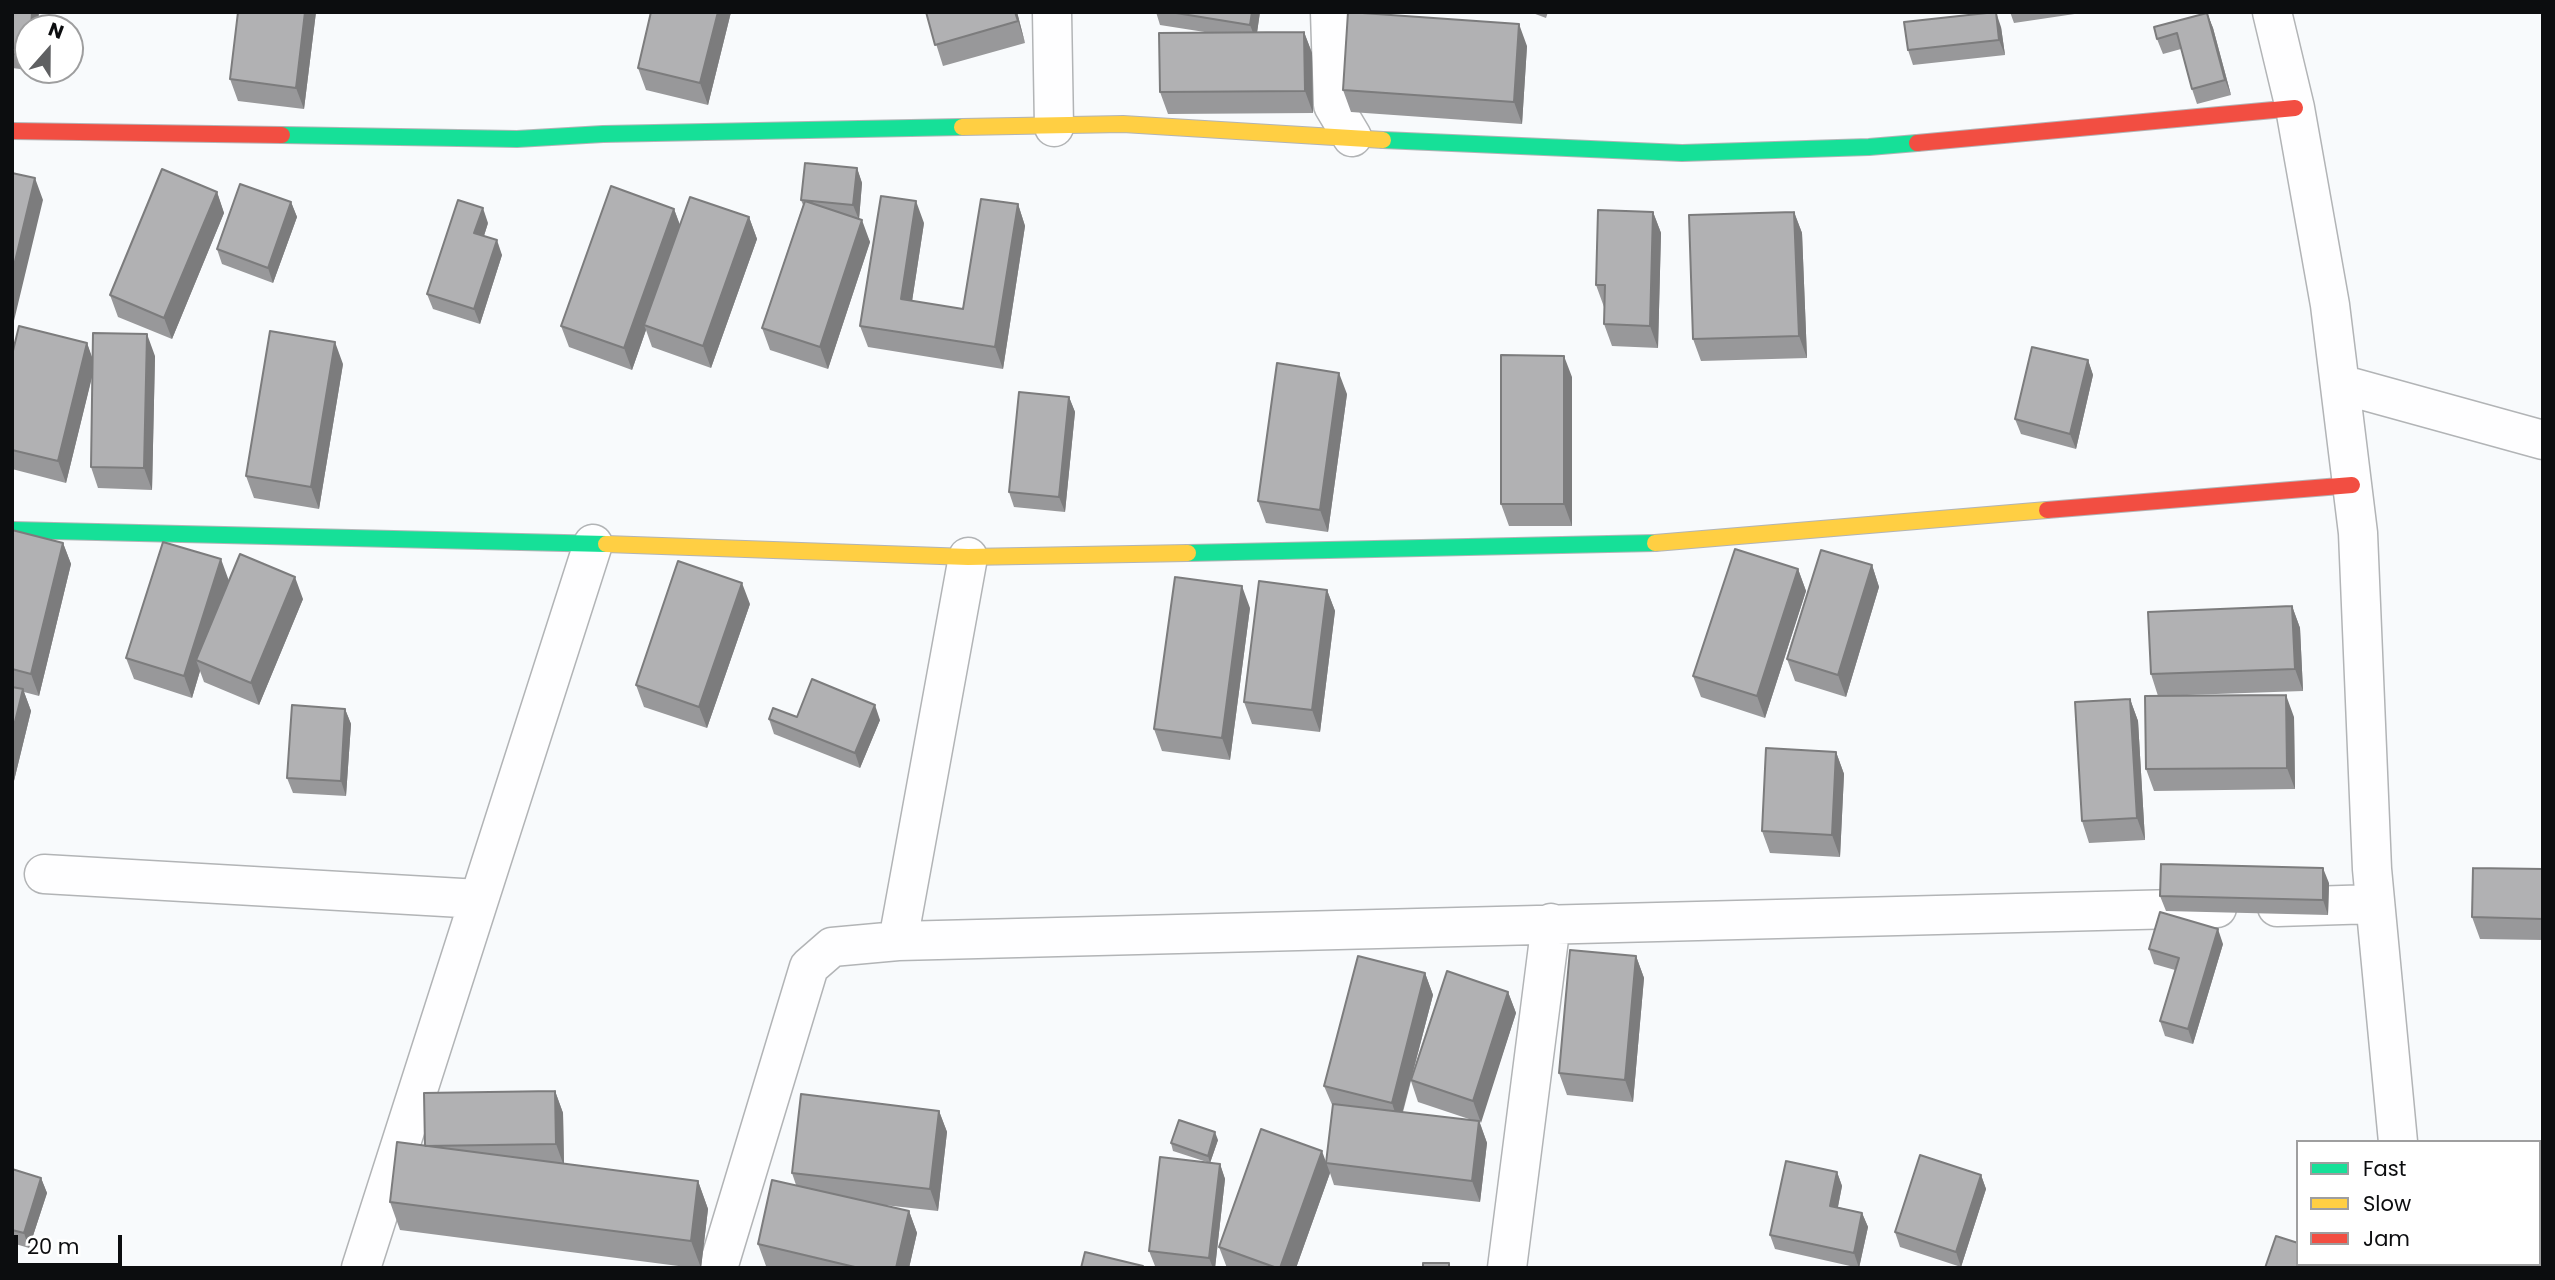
<!DOCTYPE html>
<html>
<head>
<meta charset="utf-8">
<style>
  body { margin:0 }
  #map { position:relative; width:2555px; height:1280px; overflow:hidden; background:#f8fafc; font-family:Poppins,sans-serif }
  canvas { display:block }
  .frame { position:absolute; inset:0; border:14px solid #0c0d0f; pointer-events:none }
  .legend { position:absolute; left:2296px; top:1140px; width:245px; height:126px; box-sizing:border-box; background:#fff; border:2px solid #9e9e9f; margin:0; padding:9px 12px; list-style:none; font-size:21px; color:#0c0d0f }
  .legend li { display:flex; align-items:center; gap:14px; height:35px }
  .legend b { width:35px; border:2px solid #9e9e9f }
  .north { position:absolute; left:14px; top:14px; width:70px; height:70px; box-sizing:border-box; background:#fff; border:2px solid #9e9e9f; border-radius:50%; rotate:21deg; font-size:19px; font-weight:700; line-height:28px; text-align:center; color:#0c0d0f }
  .north::after { content:''; display:block; margin:auto; width:24px; height:32px; background:#5f6062; clip-path:polygon(50% 0,100% 100%,50% 72%,0 100%) }
  .scale { position:absolute; left:14px; top:1235px; width:108px; height:32px; box-sizing:border-box; border:4px solid #0c0d0f; border-top:0; padding-left:9px; font-size:21px; line-height:24px; white-space:nowrap; color:#0c0d0f; -webkit-text-stroke:5px #fff; paint-order:stroke }
</style>
</head>
<body>
<div id="map">
<canvas width="2555" height="1280"></canvas>
<div class="frame"></div>
<ul class="legend">
<li><b style="height:9px;background:#16e098"></b>Fast</li>
<li><b style="height:9px;background:#ffcf43"></b>Slow</li>
<li><b style="height:9px;background:#f24e42"></b>Jam</li>
</ul>
<div class="north">N</div>
<div class="scale">20 m</div>
</div>
<script>
const ctx = document.querySelector('canvas').getContext('2d');
ctx.lineJoin = 'round';
function poly(rows) {
  const path = new Path2D();
  for (const r of rows) {
    path.moveTo(r[0], r[1]);
    for (let i = 2; i < r.length; i += 2) path.lineTo(r[i], r[i + 1]);
  }
  return path;
}
function stroke(path, color, width, dash) {
  ctx.strokeStyle = color;
  ctx.lineWidth = width;
  ctx.lineCap = dash ? 'butt' : 'round';
  ctx.setLineDash(dash || []);
  ctx.stroke(path);
}
function fillPath(path, color) {
  ctx.fillStyle = color;
  ctx.fill(path, 'evenodd');
}
const street = poly([
  [1052,12,1054,127],
  [1330,12,1333,105,1352,137],
  [2272,12,2295,108,2330,305,2358,533,2372,869,2398,1142],
  [2340,384,2543,440],
  [44,874,479,899],
  [2277,907,2375,904],
  [898,941,968,557],
  [2410,1264,2410,1268],
  [361,1268,593,544],
  [718,1268,809,967,832,947,898,941,2217,908],
  [1507,1268,1551,923]
]);
const fast = poly([
  [282,135,517,139,603,134,962,127],
  [1383,140,1682,153,1869,147,1917,143],
  [12,530,606,544],
  [1188,553,1655,543]
]);
const slow = poly([
  [962,127,1123,124,1383,140],
  [1655,543,2047,510],
  [606,544,968,557,1188,553]
]);
const jam = poly([
  [12,131,282,135],
  [1917,143,2295,108],
  [2047,510,2352,485]
]);
stroke(street, '#b2b4b6', 41);
stroke(fast, '#b2b4b6', 18);
stroke(slow, '#b2b4b6', 18);
stroke(jam, '#b2b4b6', 18);
stroke(street, '#fefeff', 38);
stroke(fast, '#16e098', 16);
stroke(slow, '#ffcf43', 16);
stroke(jam, '#f24e42', 16);
fillPath(poly([
  [12,12,28,28,28,70,12,68],
  [238,12,316,12,304,109,238,101,230,79],
  [651,12,731,12,708,105,646,90,638,68],
  [926,12,1017,12,1025,43,943,66],
  [1156,12,1260,12,1257,32,1304,32,1312,53,1313,113,1168,114,1160,92,1211,33,1160,25],
  [1530,12,1548,12,1546,18],
  [2010,12,2088,12,2014,23],
  [2207,13,2213,28,2231,95,2197,104,2192,89,2181,49,2163,54,2157,39],
  [2001,27,2005,55,1913,65,1908,50],
  [1527,46,1522,124,1351,112,1343,90],
  [857,168,862,183,859,219,870,242,828,369,770,350,762,328,803,205,801,200],
  [217,192,224,213,172,339,118,317,110,295],
  [291,202,297,217,273,283,222,264,217,249],
  [1018,204,1025,226,1003,369,868,347,860,326,924,223,912,301,963,309],
  [674,209,680,225,749,217,757,239,711,368,652,347,646,330,632,370,569,347,561,326],
  [1653,212,1661,233,1658,348,1612,346,1604,324,1604,307,1596,285],
  [1794,212,1802,233,1807,358,1701,361,1693,339],
  [488,223,484,236,502,255,480,324,433,309,427,294],
  [87,343,92,359,155,356,152,490,98,488,91,467,92,376,66,483,12,469,12,355],
  [2088,360,2093,375,2076,449,2021,434,2015,419],
  [343,364,319,509,254,498,246,476],
  [1572,377,1572,526,1509,526,1501,504],
  [1347,394,1328,532,1266,523,1258,501],
  [1069,397,1075,412,1065,512,1014,507,1009,492],
  [12,530,63,543,71,564,39,696,24,692,31,711,12,789],
  [1872,565,1879,587,1846,697,1795,681,1787,659],
  [1798,569,1806,591,1765,718,1701,697,1693,676],
  [229,581,303,599,259,705,204,682,200,671,192,698,134,679,126,658],
  [1327,590,1335,611,1320,732,1252,724,1244,702],
  [750,604,707,728,644,707,636,685],
  [2292,606,2300,628,2303,691,2158,696,2151,674],
  [1250,608,1230,760,1162,751,1154,729],
  [2130,699,2138,721,2145,840,2089,843,2082,821],
  [345,709,351,724,346,796,293,793,287,778],
  [797,717,880,720,860,768,774,734,769,719],
  [2294,717,2295,789,2154,791,2146,769],
  [1836,752,1844,774,1840,857,1770,853,1762,831],
  [2543,869,2543,940,2480,939,2472,917],
  [2329,883,2328,915,2166,911,2160,896],
  [2223,944,2193,1044,2165,1036,2160,1021,2175,970,2154,964,2149,949],
  [1636,956,1644,978,1633,1102,1567,1095,1559,1073],
  [1425,973,1433,995,1412,1076,1508,992,1516,1013,1480,1123,1487,1143,1480,1202,1334,1185,1330,1173,1296,1268,1227,1268,1219,1247,1327,1162,1333,1107,1324,1086],
  [1411,1081,1418,1102,1472,1120,1403,1112],
  [555,1091,563,1113,564,1164,698,1181,708,1209,701,1268,694,1268,400,1230,390,1202,425,1146],
  [939,1111,947,1132,938,1211,875,1204,909,1211,917,1233,909,1268,773,1268,766,1266,758,1244,796,1185,792,1173],
  [1218,1140,1210,1163,1220,1164,1225,1179,1215,1268,1167,1268,1155,1266,1149,1251,1210,1163,1173,1151,1171,1143],
  [12,1169,41,1178,47,1193,29,1248,12,1243],
  [1837,1172,1842,1186,1838,1207,1862,1213,1868,1227,1859,1268,1775,1249,1770,1235],
  [1981,1175,1986,1189,1961,1267,1900,1247,1895,1232]
]), '#98989a');
fillPath(poly([
  [32,12,39,12,38,28,31,28],
  [305,12,316,12,304,109,296,88],
  [718,12,731,12,708,105,700,83],
  [1015,12,1017,12,1025,43,1018,21],
  [1252,12,1260,12,1256,40,1250,25],
  [1996,12,2001,27,2005,55,1999,40],
  [2207,13,2213,28,2231,95,2225,80],
  [1519,24,1527,46,1522,124,1514,102],
  [1304,32,1312,53,1313,113,1305,91],
  [857,168,862,183,859,220,853,205],
  [35,178,43,200,12,329,12,274],
  [217,192,224,213,172,339,164,318],
  [916,201,924,223,909,321,901,299],
  [291,202,297,217,273,283,268,268],
  [1018,204,1025,226,1003,369,995,347],
  [483,208,488,223,480,248,474,233],
  [674,209,682,231,644,325,646,330,632,370,624,348],
  [1653,212,1661,233,1658,348,1650,326],
  [1794,212,1802,233,1807,358,1799,336],
  [749,217,757,239,711,368,703,346],
  [862,220,870,242,828,369,820,347],
  [497,240,502,255,480,324,474,309],
  [147,334,155,356,152,490,144,468],
  [335,342,343,364,319,509,311,487],
  [87,343,95,365,66,483,58,461],
  [1564,356,1572,377,1572,526,1564,504],
  [2088,360,2093,375,2076,449,2070,434],
  [1339,373,1347,394,1328,532,1320,510],
  [1069,397,1075,412,1065,512,1059,497],
  [63,543,71,564,39,696,31,674],
  [221,559,229,581,196,660,200,671,192,698,184,676],
  [1872,565,1879,587,1846,697,1838,675],
  [1798,569,1806,591,1765,718,1757,696],
  [295,577,303,599,259,705,251,683],
  [742,583,750,604,707,728,699,707],
  [1242,586,1250,608,1230,760,1222,738],
  [1327,590,1335,611,1320,732,1312,710],
  [2292,606,2300,628,2303,691,2295,669],
  [23,689,31,711,12,789,12,734],
  [2286,695,2294,717,2295,789,2287,768],
  [2130,699,2138,721,2145,840,2137,818],
  [875,705,880,720,860,768,855,753],
  [345,709,351,724,346,796,341,781],
  [1836,752,1844,774,1840,857,1832,835],
  [2323,868,2329,883,2328,915,2323,900],
  [2218,929,2223,944,2193,1044,2188,1029],
  [1636,956,1644,978,1633,1102,1625,1080],
  [1425,973,1433,995,1399,1125,1392,1103],
  [1508,992,1516,1013,1481,1123,1473,1101],
  [555,1091,563,1113,564,1166,556,1144],
  [939,1111,947,1132,938,1211,930,1189],
  [1479,1121,1487,1143,1480,1202,1472,1181],
  [1215,1132,1218,1140,1210,1163,1208,1156],
  [1322,1151,1330,1173,1296,1268,1280,1268],
  [1220,1164,1225,1179,1215,1268,1213,1268,1209,1258],
  [1837,1172,1842,1186,1835,1221,1830,1206],
  [1981,1175,1986,1189,1961,1267,1956,1252],
  [41,1178,47,1193,29,1248,24,1233],
  [698,1181,708,1209,701,1268,691,1241],
  [909,1211,917,1233,909,1268,896,1268],
  [1862,1213,1868,1227,1859,1268,1854,1253],
  [2330,1264,2337,1264,2338,1268,2329,1268]
]), '#7c7c7d');
const building = poly([
  [12,12,32,12,31,28,28,28,28,55,12,54,12,12],
  [238,12,305,12,296,88,230,79,238,12],
  [651,12,718,12,700,83,638,68,651,12],
  [926,12,1015,12,1018,21,935,45,926,12],
  [1170,12,1252,12,1250,25,1170,12],
  [1348,12,1519,24,1514,102,1343,90,1348,12],
  [1996,12,1999,40,1908,50,1904,22,1996,12],
  [2207,13,2225,80,2192,89,2177,33,2157,39,2154,27,2207,13],
  [1304,32,1305,91,1160,92,1159,33,1304,32],
  [805,163,857,168,853,205,801,200,805,163],
  [162,169,217,192,164,318,110,295,162,169],
  [12,173,35,178,12,274,12,173],
  [240,184,291,202,268,268,217,249,240,184],
  [611,186,674,209,624,348,561,326,611,186],
  [881,196,916,201,901,299,963,309,981,199,1018,204,995,347,860,326,881,196],
  [690,197,749,217,703,346,644,325,690,197],
  [458,200,483,208,474,233,497,240,474,309,427,294,458,200],
  [805,201,862,220,820,347,762,328,805,201],
  [1598,210,1653,212,1650,326,1604,324,1605,285,1596,285,1598,210],
  [1794,212,1799,336,1693,339,1689,215,1794,212],
  [19,326,87,343,58,461,12,450,12,355,19,326],
  [270,331,335,342,311,487,246,476,270,331],
  [93,333,147,334,144,468,91,467,93,333],
  [2032,347,2088,360,2070,434,2015,419,2032,347],
  [1501,355,1564,356,1564,504,1501,504,1501,355],
  [1277,363,1339,373,1320,510,1258,501,1277,363],
  [1019,392,1069,397,1059,497,1009,492,1019,392],
  [12,530,63,543,31,674,12,669,12,530],
  [163,542,221,559,184,676,126,658,163,542],
  [1735,549,1798,569,1757,696,1693,676,1735,549],
  [1821,550,1872,565,1838,675,1787,659,1821,550],
  [240,554,295,577,251,683,196,660,240,554],
  [678,561,742,583,699,707,636,685,678,561],
  [1175,577,1242,586,1222,738,1154,729,1175,577],
  [1259,581,1327,590,1312,710,1244,702,1259,581],
  [2292,606,2295,669,2151,674,2148,612,2292,606],
  [812,679,875,705,855,753,769,719,773,708,797,717,812,679],
  [12,687,23,689,12,734,12,687],
  [2286,695,2287,768,2146,769,2145,696,2286,695],
  [2130,699,2137,818,2082,821,2075,702,2130,699],
  [292,705,345,709,341,781,287,778,292,705],
  [1766,748,1836,752,1832,835,1762,831,1766,748],
  [2161,864,2323,868,2323,900,2160,896,2161,864],
  [2473,868,2543,869,2543,919,2472,917,2473,868],
  [2160,912,2218,929,2188,1029,2160,1021,2179,958,2149,949,2160,912],
  [1570,950,1636,956,1625,1080,1559,1073,1570,950],
  [1358,956,1425,973,1392,1103,1324,1086,1358,956],
  [1447,971,1508,992,1473,1101,1411,1080,1447,971],
  [555,1091,556,1144,425,1146,424,1093,555,1091],
  [801,1094,939,1111,930,1189,792,1173,801,1094],
  [1333,1104,1479,1121,1472,1181,1326,1163,1333,1104],
  [1179,1120,1215,1132,1208,1156,1171,1143,1179,1120],
  [1261,1129,1322,1151,1280,1268,1277,1268,1219,1247,1261,1129],
  [397,1142,698,1181,691,1241,390,1202,397,1142],
  [1920,1155,1981,1175,1956,1252,1895,1232,1920,1155],
  [1160,1157,1220,1164,1209,1258,1149,1251,1160,1157],
  [1786,1161,1837,1172,1830,1206,1862,1213,1854,1253,1770,1235,1786,1161],
  [12,1169,41,1178,24,1233,12,1230,12,1169],
  [772,1180,909,1211,896,1268,859,1268,758,1244,772,1180],
  [2276,1236,2298,1243,2298,1264,2330,1264,2329,1268,2265,1268,2276,1236],
  [1085,1252,1143,1266,1142,1268,1081,1268,1085,1252],
  [1423,1263,1449,1263,1449,1268,1423,1268,1423,1263]
]);
fillPath(building, '#b1b1b3');
stroke(building, '#7c7c7d', 2);
</script>
</body>
</html>
